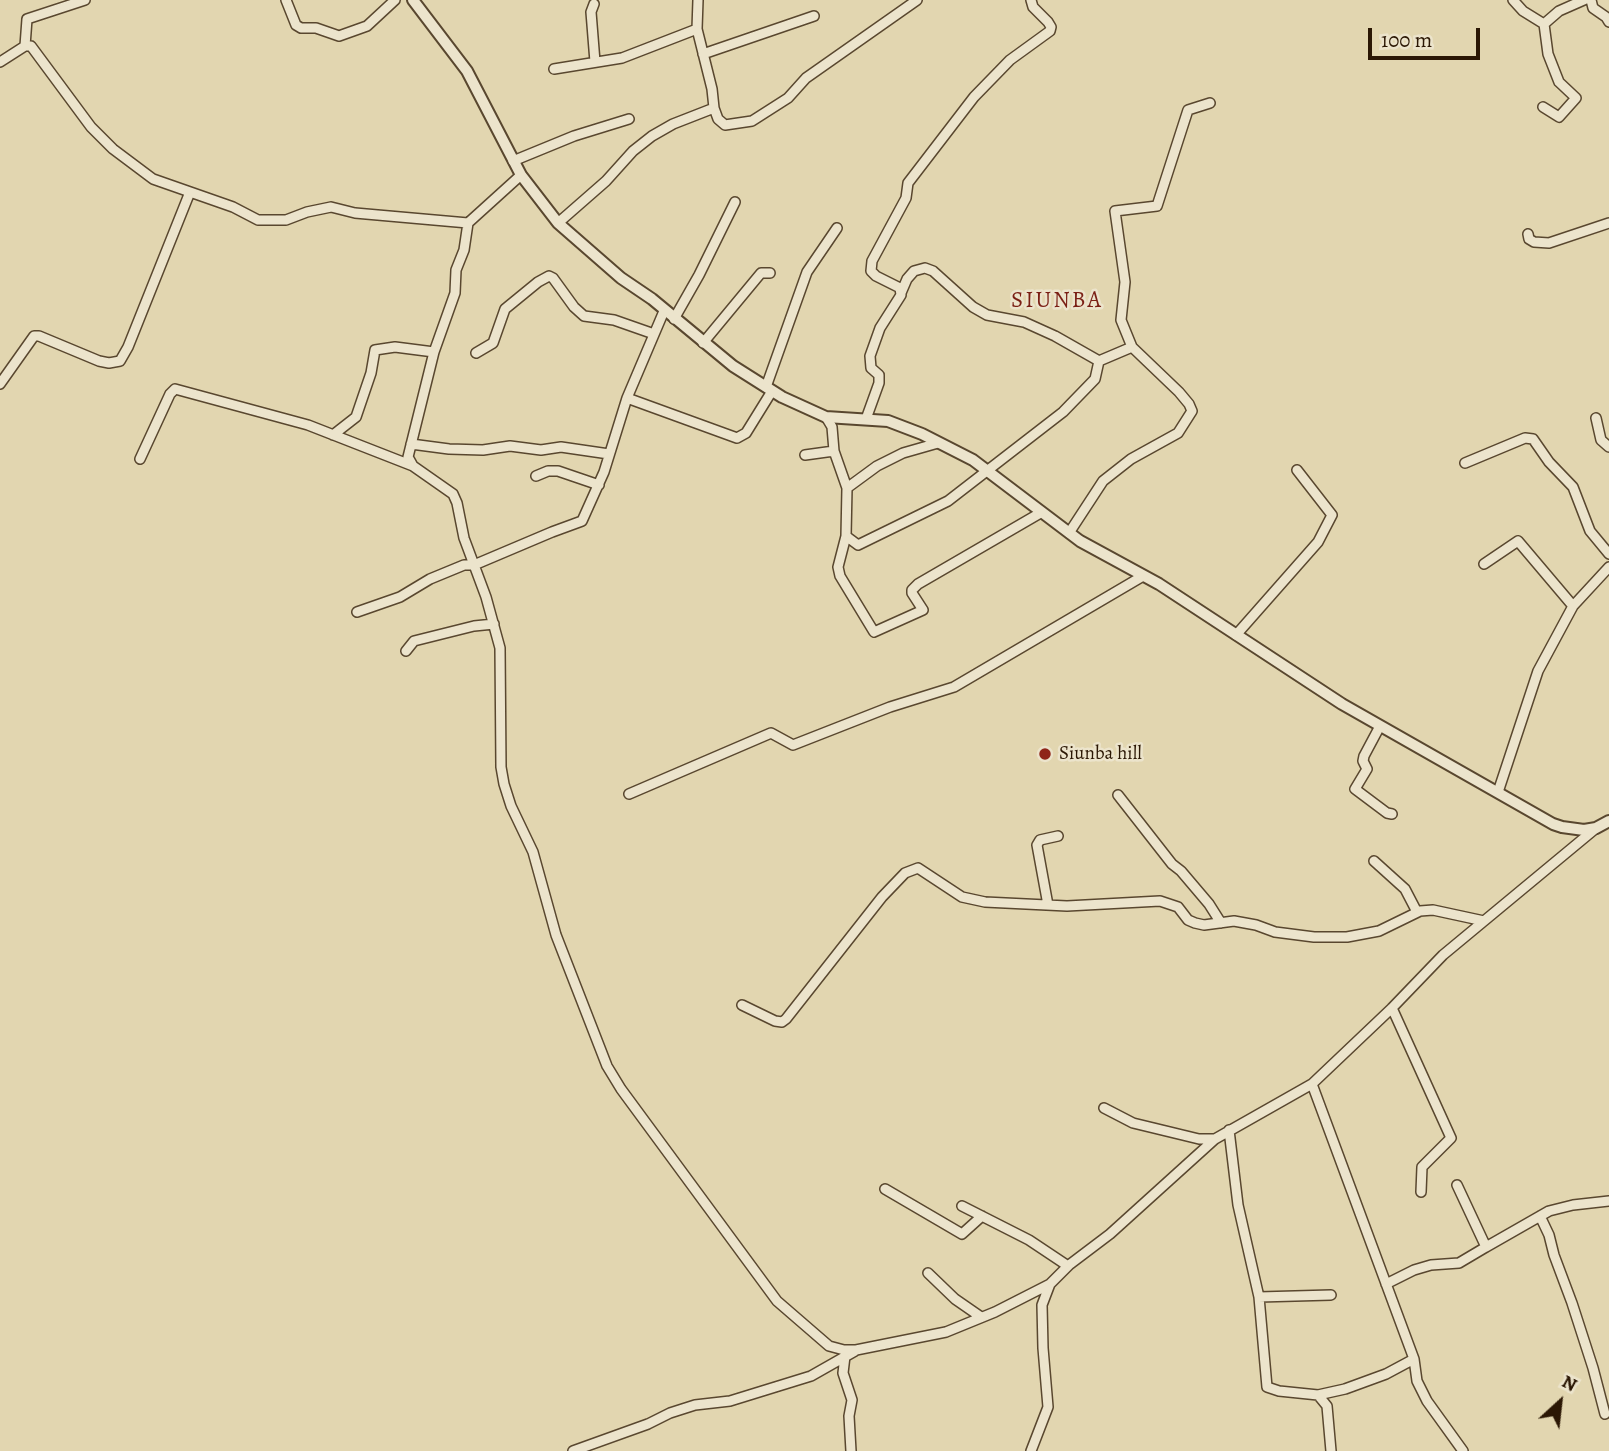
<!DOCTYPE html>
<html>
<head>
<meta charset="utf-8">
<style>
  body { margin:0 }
  #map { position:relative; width:1609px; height:1451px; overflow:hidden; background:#e2d6b0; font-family:Alegreya,serif }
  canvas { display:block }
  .north { position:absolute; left:1525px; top:1367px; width:70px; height:70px; -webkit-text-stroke:5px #ece4cc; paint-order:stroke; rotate:27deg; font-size:19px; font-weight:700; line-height:28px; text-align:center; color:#2b1704 }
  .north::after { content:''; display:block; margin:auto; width:24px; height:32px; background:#2b1704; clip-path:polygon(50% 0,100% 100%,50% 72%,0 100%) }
  .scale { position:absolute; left:1368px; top:28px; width:112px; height:32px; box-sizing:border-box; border:4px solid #2b1704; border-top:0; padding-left:9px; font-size:21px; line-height:24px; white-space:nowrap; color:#2b1704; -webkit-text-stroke:5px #ece4cc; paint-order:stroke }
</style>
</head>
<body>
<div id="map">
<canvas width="1609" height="1451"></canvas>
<div class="north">N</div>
<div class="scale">100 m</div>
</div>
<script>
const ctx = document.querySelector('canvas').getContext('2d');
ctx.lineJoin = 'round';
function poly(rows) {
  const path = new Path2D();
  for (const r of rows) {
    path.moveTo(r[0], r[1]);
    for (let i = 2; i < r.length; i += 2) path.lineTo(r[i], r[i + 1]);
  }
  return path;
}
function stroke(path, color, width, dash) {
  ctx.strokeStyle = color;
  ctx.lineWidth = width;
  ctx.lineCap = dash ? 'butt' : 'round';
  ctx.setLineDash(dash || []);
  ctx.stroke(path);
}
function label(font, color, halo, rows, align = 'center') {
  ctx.font = font + ' Alegreya,serif';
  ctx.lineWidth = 5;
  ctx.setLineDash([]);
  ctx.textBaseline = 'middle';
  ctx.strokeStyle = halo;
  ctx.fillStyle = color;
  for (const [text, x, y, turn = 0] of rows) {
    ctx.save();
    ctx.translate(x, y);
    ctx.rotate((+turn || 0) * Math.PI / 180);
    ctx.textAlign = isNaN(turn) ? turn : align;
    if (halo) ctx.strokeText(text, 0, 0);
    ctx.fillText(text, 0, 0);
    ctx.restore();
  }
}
const minor = poly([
  [286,0,296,25,301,28,316,28,339,36,367,26,395,0],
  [698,0,697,29,712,89,714,108],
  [1513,0,1523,11,1544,24],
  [1591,0,1593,8,1606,17,1609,22],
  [594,4,591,12,595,62],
  [25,46,27,19,85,0],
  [703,54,814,16],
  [0,62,25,46,31,46,91,127,113,149,153,179,233,207,258,220,286,220,307,212,331,207,355,213,468,223,521,175],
  [554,69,622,58,697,29],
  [1543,107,1559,117,1576,98,1559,82,1548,54,1544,24,1559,11,1584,0],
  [513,161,574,136,629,119],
  [558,223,606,181,633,151,652,136,673,124,714,108,718,119,725,125,752,121,788,98,806,78,917,0],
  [1528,234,1529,239,1534,242,1549,243,1609,223],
  [901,293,907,279,914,271,925,268,933,271,973,307,987,315,1024,322,1055,336,1099,361],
  [674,319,699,275,735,202],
  [703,343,761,273,770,273],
  [476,353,493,343,505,309,538,282,549,276,553,278,574,307,584,316,614,320,654,334],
  [0,384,34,336,39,336,99,361,109,363,120,361,128,347,190,192],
  [766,387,807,272,837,228],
  [627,398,737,438,746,433,772,391],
  [1596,418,1601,440,1609,447],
  [866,419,879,383,879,375,871,368,870,356,880,328,901,295,900,288,876,276,871,271,872,261,906,198,908,183,974,97,1010,60,1050,31,1051,27,1048,22,1033,7,1031,0],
  [333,435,356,417,371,373,375,350,395,347,434,352],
  [411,444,449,449,483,450,510,446,541,450,561,447,609,454],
  [834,451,847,488,846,536,838,567,840,576,874,632,923,610,912,593,912,590,918,584,1042,512],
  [805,455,834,451,832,427,826,417],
  [140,459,170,394,175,389,308,425,413,466,453,494,457,503,464,538,486,597,500,648,501,767,504,784,511,806,533,852,556,935,607,1066,621,1089,777,1301,829,1346,844,1350,856,1350,946,1332,995,1312,1050,1284,1069,1265,1110,1234,1215,1139,1312,1084,1392,1008,1443,955,1595,829],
  [1465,463,1525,438,1533,439,1549,462,1573,487,1590,531,1609,554],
  [413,466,408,457,434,352,455,293,456,270,464,250,468,223],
  [536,476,548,471,558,471,599,485],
  [847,488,877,466,903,453,938,443],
  [1069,533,1103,481,1131,459,1178,433,1192,411,1189,404,1179,392,1132,347,1121,320,1125,282,1115,211,1157,206,1188,110,1210,103],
  [846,536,858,545,948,501,1063,412,1095,379,1099,361,1132,347],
  [1484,564,1518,541,1573,606],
  [357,612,400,597,430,579,464,565,474,565,552,532,582,521,604,472,627,398,664,311],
  [1236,635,1318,542,1332,515,1297,470],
  [406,651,414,641,474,626,494,624],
  [1380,726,1364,756,1363,761,1367,769,1355,789,1387,813,1392,814],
  [1498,792,1538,671,1573,606,1609,567],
  [629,794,771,733,793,745,890,707,954,687,1143,576],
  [1118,795,1172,864,1181,871,1209,904,1221,923],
  [1374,861,1405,889,1417,912],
  [1048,905,1037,845,1040,840,1058,836],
  [742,1005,775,1021,782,1022,786,1019,882,897,905,873,918,868,962,897,985,902,1067,906,1160,901,1178,907,1188,920,1195,923,1204,925,1234,921,1256,925,1275,932,1314,937,1347,937,1379,931,1420,911,1433,910,1484,921],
  [1392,1008,1451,1138,1422,1167,1421,1192],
  [1312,1084,1414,1359,1417,1381,1427,1401,1463,1451],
  [1104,1108,1133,1123,1199,1139,1215,1139],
  [1229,1130,1238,1205,1259,1297,1267,1387,1279,1391,1318,1395,1345,1389,1386,1374,1414,1359],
  [885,1189,962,1234,982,1216],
  [962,1206,1029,1240,1068,1266],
  [1540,1216,1549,1235,1554,1255,1572,1303,1593,1368,1605,1414],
  [1486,1247,1549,1211,1573,1205,1609,1201],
  [928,1273,955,1299,981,1317],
  [1386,1284,1414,1270,1431,1265,1459,1263,1486,1247,1457,1185],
  [1259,1297,1331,1295],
  [845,1356,843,1373,852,1400,849,1416,851,1451],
  [1318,1395,1327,1406,1331,1451],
  [573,1451,648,1424,670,1413,695,1405,730,1401,811,1376,855,1351],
  [1031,1451,1048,1407,1043,1348,1042,1305,1050,1284]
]);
const tertiary = poly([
  [413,0,467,71,521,175,558,223,621,278,652,299,733,366,782,397,826,417,888,421,922,434,973,460,1080,541,1159,584,1342,704,1553,824,1562,827,1584,830,1596,828,1609,821]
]);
stroke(minor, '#59472f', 12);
stroke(tertiary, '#59472f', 14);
stroke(minor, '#ece4cc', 9);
stroke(tertiary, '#ece4cc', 10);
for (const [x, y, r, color] of [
  [1045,754,7,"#8f2418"]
]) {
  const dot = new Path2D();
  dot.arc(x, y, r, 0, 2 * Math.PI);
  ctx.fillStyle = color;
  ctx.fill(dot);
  stroke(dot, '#ece4cc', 2.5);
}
label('19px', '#2b1704', '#ece4cc', [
  ["Siunba hill",1059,754]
], 'left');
ctx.letterSpacing = '2px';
label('23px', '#7a1f14', '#ece4cc', [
  ["SIUNBA",1057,301]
]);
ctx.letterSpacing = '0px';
</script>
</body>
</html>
